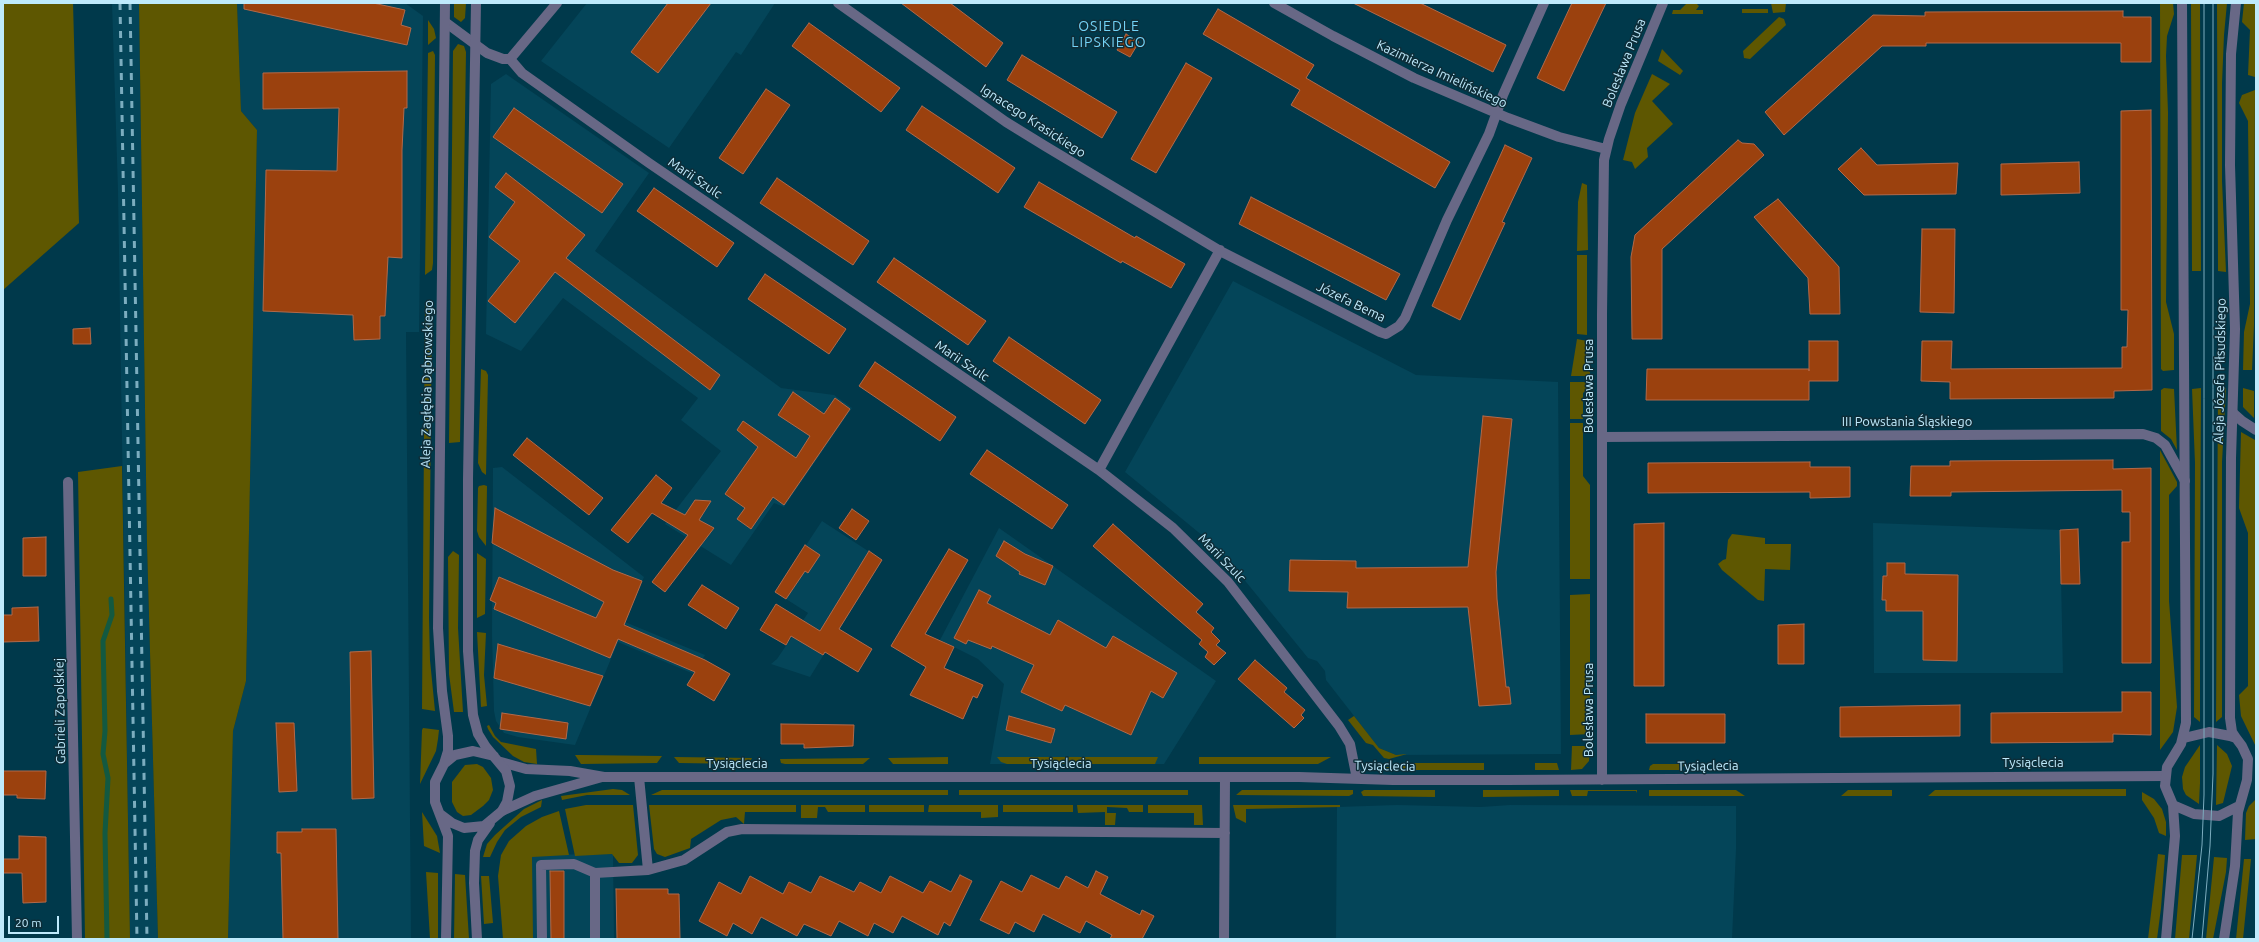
<!DOCTYPE html>
<html>
<head>
<meta charset="utf-8">
<style>
  body { margin:0 }
  #map { position:relative; width:2259px; height:942px; overflow:hidden; background:#00394b; font-family:Ubuntu,sans-serif }
  canvas { display:block }
  .frame { position:absolute; inset:0; border:4px solid #beeafc; pointer-events:none }
  .scale { position:absolute; left:8px; top:916px; width:51px; height:18px; box-sizing:border-box; border:2px solid #beeafc; border-top:0; padding-left:5px; font-size:12px; line-height:14px; white-space:nowrap; color:#beeafc; -webkit-text-stroke:3px #0e2d38; paint-order:stroke }
</style>
</head>
<body>
<div id="map">
<canvas width="2259" height="942"></canvas>
<div class="frame"></div>
<div class="scale">20 m</div>
</div>
<script>
const ctx = document.querySelector('canvas').getContext('2d');
ctx.lineJoin = 'round';
function fillPath(path, color) {
  ctx.fillStyle = color;
  ctx.fill(path, 'evenodd');
}
function poly(rows) {
  const path = new Path2D();
  for (const r of rows) {
    path.moveTo(r[0], r[1]);
    for (let i = 2; i < r.length; i += 2) path.lineTo(r[i], r[i + 1]);
  }
  return path;
}
function stroke(path, color, width, dash) {
  ctx.strokeStyle = color;
  ctx.lineWidth = width;
  ctx.lineCap = dash ? 'butt' : 'round';
  ctx.setLineDash(dash || []);
  ctx.stroke(path);
}
function label(font, color, halo, rows, align = 'center') {
  ctx.font = font + ' Ubuntu,sans-serif';
  ctx.lineWidth = 3;
  ctx.setLineDash([]);
  ctx.textBaseline = 'middle';
  ctx.strokeStyle = halo;
  ctx.fillStyle = color;
  for (const [text, x, y, turn = 0] of rows) {
    ctx.save();
    ctx.translate(x, y);
    ctx.rotate((+turn || 0) * Math.PI / 180);
    ctx.textAlign = isNaN(turn) ? turn : align;
    if (halo) ctx.strokeText(text, 0, 0);
    ctx.fillText(text, 0, 0);
    ctx.restore();
  }
}
fillPath(poly([
  [112,3,139,3,147,544,158,939,130,939,118,191],
  [237,3,405,3,423,16,419,332,406,332,411,939,228,939,233,731,246,681,257,130,241,111],
  [587,3,775,3,741,55,736,52,669,148,541,61],
  [506,74,649,173,595,251,781,388,834,395,852,408,784,507,774,503,731,565,665,524,721,451,681,420,698,398,563,298,521,351,486,334,491,84],
  [1233,281,1416,375,1558,382,1561,754,1396,755,1379,748,1326,680,1325,671,1317,661,1308,658,1220,550,1125,472],
  [502,467,644,577,625,622,705,655,694,674,618,642,575,745,518,737,504,733,496,721,494,711,492,635,493,468],
  [822,521,882,560,810,677,771,664,777,659,808,613,775,592],
  [1873,523,2060,530,2063,673,1874,673],
  [999,528,1216,681,1164,764,990,764,1004,684,978,659,940,640],
  [1397,805,1481,807,1510,805,1736,806,1736,849,1732,939,1336,939,1337,807],
  [613,854,614,939,526,939,525,855]
]), '#044559');
fillPath(poly([
  [3,3,73,3,79,223,3,290],
  [139,3,237,3,241,111,257,130,246,681,233,731,228,939,158,939,147,544],
  [454,3,466,3,465,18,461,22,454,17],
  [1687,3,1696,3,1699,6,1696,10,1703,10,1703,14,1672,14,1673,10,1680,10],
  [1771,3,1786,3,1785,12,1773,13],
  [2160,3,2173,3,2174,14,2167,36,2166,56,2168,113,2166,302,2174,334,2174,370,2163,371,2161,369],
  [2191,3,2200,3,2201,271,2192,271],
  [2217,3,2227,3,2224,35,2222,83,2222,181,2226,272,2218,271],
  [2244,3,2256,3,2255,77,2248,75,2250,30,2242,22],
  [1742,9,1768,9,1768,13,1742,13],
  [1779,17,1784,19,1786,25,1750,59,1744,58,1743,51],
  [428,20,434,29,436,38,428,45],
  [458,44,464,46,466,52,460,442,449,443,453,51],
  [1662,49,1683,71,1680,75,1658,61],
  [433,51,435,55,433,263,432,270,425,275,428,53],
  [1652,74,1670,84,1652,101,1673,124,1647,148,1648,157,1635,169,1632,162,1623,160,1635,113],
  [2255,90,2254,325,2252,370,2243,370,2244,332,2250,304,2248,121,2239,103,2242,95],
  [1582,183,1587,185,1588,250,1577,251,1578,202],
  [1577,255,1587,255,1587,335,1577,334],
  [425,302,429,303,432,309,429,618,430,660,435,711,422,709],
  [1577,339,1587,341,1587,370,1590,372,1590,376,1571,376],
  [481,369,486,371,488,375,486,475,482,472,478,463],
  [1570,382,1590,382,1589,387,1583,393,1583,419,1570,419],
  [2164,388,2174,389,2177,450,2171,439,2161,431,2161,390],
  [2201,388,2200,589,2200,722,2194,717,2195,463,2192,389],
  [2218,388,2226,388,2222,462,2222,717,2216,722],
  [2243,388,2254,391,2254,418,2243,407],
  [1570,423,1583,423,1583,476,1590,485,1590,579,1570,579],
  [2241,432,2255,440,2256,747,2241,716,2239,695,2248,686,2248,533,2239,508],
  [2160,450,2177,482,2177,486,2169,495,2169,601,2177,707,2173,732,2160,750],
  [122,466,130,939,85,939,78,472],
  [484,485,487,486,486,546,479,537,477,531,478,488,479,486],
  [1732,534,1765,538,1765,544,1791,544,1790,570,1765,569,1764,601,1758,600,1722,570,1718,564,1723,560,1726,559,1728,540],
  [453,551,459,555,458,628,463,712,454,712,449,674,448,557],
  [477,553,486,559,485,614,477,618],
  [1590,594,1590,734,1570,735,1570,595],
  [477,632,486,633,484,675,487,706,481,707],
  [1354,716,1379,748,1396,755,1407,754,1389,759,1384,758,1373,745,1366,743,1348,720],
  [489,725,495,736,501,742,536,749,537,764,524,762,513,756,493,737,488,729,487,726],
  [423,728,439,730,438,739,436,751,420,784,422,730],
  [2200,745,2200,783,2199,804,2186,795,2183,789,2182,777,2185,767],
  [2217,745,2227,754,2232,766,2223,803,2216,805],
  [1572,746,1590,746,1589,761,1582,769,1571,770],
  [575,755,581,755,662,756,657,763,581,764],
  [674,757,752,758,750,762,744,764,679,763],
  [948,757,948,764,893,764,888,758],
  [997,757,1158,757,1155,764,1007,764,1001,762],
  [1199,757,1331,757,1318,764,1199,764],
  [870,758,863,764,785,764,781,763,780,759],
  [1408,763,1484,763,1484,770,1394,770,1383,768],
  [1535,763,1557,763,1559,770,1535,770],
  [477,764,483,767,491,778,493,790,489,800,483,806,471,815,463,816,457,812,452,802,452,782,465,765],
  [1653,764,1686,764,1679,770,1649,770,1650,766],
  [613,789,622,790,630,795,587,795,562,800,561,796],
  [2126,789,2126,796,1928,796,1935,790],
  [662,790,948,790,948,795,651,795],
  [959,790,1188,790,1188,795,959,795],
  [1242,790,1353,790,1353,794,1349,796,1236,795],
  [1364,790,1435,790,1435,797,1363,796,1361,792],
  [1483,790,1559,790,1559,796,1483,797],
  [1570,790,1637,790,1637,793,1636,791,1588,791,1587,796,1572,796],
  [1649,790,1736,790,1745,796,1649,796],
  [1848,790,1892,790,1892,796,1841,796],
  [2142,792,2154,799,2162,809,2166,822,2166,836,2159,833,2154,818,2142,800],
  [2256,799,2256,839,2245,840,2246,813,2249,806],
  [542,800,541,807,521,817,505,830,497,842,490,857,483,857,487,844,495,835,524,809],
  [586,805,633,805,638,855,632,863,619,863,612,854,575,856,565,809],
  [649,805,796,805,796,812,745,812,744,824,736,817,721,820,691,839,690,848,665,857,657,854,654,849],
  [801,805,865,805,865,812,828,812,825,807,818,807,817,818,801,818],
  [869,805,924,805,924,812,869,812],
  [929,805,998,805,998,817,981,818,981,812,928,812],
  [1003,805,1073,805,1073,812,1003,812],
  [1077,805,1143,805,1143,812,1129,812,1127,808,1107,807,1107,813,1116,813,1115,825,1105,825,1105,812,1078,813],
  [1148,805,1202,805,1203,825,1194,825,1194,813,1148,813],
  [1233,805,1340,805,1340,807,1246,809,1246,823,1236,818],
  [559,811,569,855,532,857,533,939,503,939,498,876,501,855,509,841,526,826,542,817],
  [422,812,437,836,440,853,424,846],
  [2158,854,2165,855,2161,908,2157,939,2148,939],
  [2182,855,2197,855,2189,939,2175,939],
  [2214,857,2227,858,2226,872,2213,939,2206,939],
  [2244,859,2251,859,2243,939,2236,939],
  [426,872,438,873,438,939,430,939],
  [455,874,465,875,469,939,454,939],
  [481,876,489,876,493,923,484,924]
]), '#5e5701');
stroke(poly([
  [107,939,105,833,108,778,103,754,105,731,103,641,112,615,111,599]
]), '#135941', 5);
const building = poly([
  [244,3,373,3,405,10,401,25,411,28,407,45,244,9,244,3],
  [668,3,711,3,658,73,631,52,668,3],
  [901,3,950,3,1003,43,986,67,901,3],
  [1353,3,1420,3,1506,45,1493,72,1353,3],
  [1572,3,1606,3,1564,91,1537,78,1572,3],
  [1218,9,1314,65,1306,78,1450,162,1435,188,1291,105,1300,90,1203,34,1218,9],
  [2123,11,2123,17,2151,17,2151,62,2121,62,2121,43,1926,43,1926,46,1882,46,1784,135,1765,112,1873,15,1925,16,1925,12,2123,11],
  [809,23,900,88,881,112,792,46,809,23],
  [1126,34,1139,42,1130,57,1117,50,1126,34],
  [1022,55,1117,112,1102,138,1007,80,1022,55],
  [1186,63,1212,78,1156,173,1131,159,1186,63],
  [407,71,407,108,404,108,402,150,402,258,388,257,385,316,380,316,380,339,354,340,353,315,263,311,266,170,337,171,339,108,263,109,263,73,407,71],
  [766,89,790,105,743,174,719,158,766,89],
  [922,106,1015,168,998,193,906,130,922,106],
  [514,108,623,184,602,213,493,137,514,108],
  [2151,110,2152,390,2114,391,2114,398,1950,399,1950,382,1921,381,1922,341,1952,341,1951,369,2122,368,2122,347,2127,347,2128,310,2121,310,2121,111,2151,110],
  [1738,140,1742,143,1754,144,1764,155,1662,249,1662,339,1632,339,1631,257,1635,235,1738,140],
  [1505,145,1532,158,1502,222,1505,223,1460,320,1432,306,1505,145],
  [1861,148,1877,165,1958,163,1956,194,1864,195,1838,169,1861,148],
  [2079,162,2080,193,2001,195,2001,164,2079,162],
  [506,173,585,235,566,258,720,375,710,390,555,272,515,323,488,301,520,261,489,237,515,202,495,187,506,173],
  [777,178,869,241,853,265,760,203,777,178],
  [1039,182,1135,238,1136,236,1185,264,1171,288,1122,261,1121,263,1024,207,1039,182],
  [654,188,734,243,717,267,637,211,654,188],
  [1251,197,1400,274,1386,300,1239,224,1251,197],
  [1778,199,1839,267,1840,314,1810,314,1808,278,1754,217,1778,199],
  [1922,229,1955,229,1954,313,1920,312,1922,229],
  [894,258,986,321,968,345,877,282,894,258],
  [765,274,846,329,829,354,748,299,765,274],
  [90,328,91,344,73,344,73,329,90,328],
  [1009,337,1101,400,1085,424,993,361,1009,337],
  [1809,341,1838,341,1838,381,1809,381,1809,400,1646,400,1647,369,1809,369,1809,371,1809,341],
  [875,362,956,417,940,441,859,386,875,362],
  [793,392,824,414,835,398,850,409,784,505,773,497,751,529,737,519,745,508,725,494,758,447,737,430,743,421,796,458,810,436,778,415,793,392],
  [1483,416,1512,419,1496,572,1497,599,1506,687,1509,687,1511,704,1479,706,1468,607,1347,608,1348,592,1289,591,1290,560,1356,561,1356,568,1468,567,1483,416],
  [527,438,603,498,589,515,513,455,527,438],
  [987,450,1068,505,1052,529,970,474,987,450],
  [2113,460,2113,469,2151,468,2151,663,2122,663,2122,542,2130,542,2130,512,2122,512,2122,490,1951,492,1951,496,1910,496,1911,466,1950,466,1950,461,2113,460],
  [1810,462,1810,467,1850,467,1850,497,1810,498,1810,492,1648,493,1648,463,1810,462],
  [656,475,672,488,661,503,685,515,695,500,711,501,699,520,714,528,665,592,652,582,688,535,652,513,628,543,611,530,656,475],
  [495,508,613,570,642,581,624,625,705,660,730,674,714,701,687,685,695,672,618,639,610,658,494,609,496,603,490,600,499,577,596,618,604,602,492,543,495,508],
  [852,509,869,521,856,540,839,528,852,509],
  [1664,523,1664,686,1634,686,1634,524,1664,523],
  [1113,524,1203,604,1196,612,1214,628,1211,632,1220,641,1216,645,1226,653,1214,665,1205,657,1208,652,1199,644,1202,640,1093,546,1113,524],
  [2078,529,2080,584,2061,584,2060,530,2078,529],
  [46,537,46,576,23,576,23,538,46,537],
  [1004,541,1025,554,1053,566,1045,585,1019,574,1020,572,996,556,1004,541],
  [805,545,820,555,808,573,805,571,786,599,775,592,805,545],
  [949,549,968,560,925,634,954,647,944,668,983,685,977,698,973,696,963,719,910,695,926,667,891,646,949,549],
  [869,551,882,560,839,629,872,649,858,672,825,652,823,655,791,636,786,645,760,630,776,604,820,631,869,551],
  [1887,563,1905,563,1905,574,1958,575,1957,661,1923,660,1923,611,1886,611,1886,600,1882,600,1883,576,1887,576,1887,563],
  [702,585,739,608,726,629,688,605,702,585],
  [979,590,991,596,987,603,1050,635,1058,620,1106,648,1113,636,1177,673,1163,698,1151,691,1131,735,1065,705,1062,711,1021,692,1034,665,992,646,991,649,968,640,966,644,954,638,979,590],
  [38,607,39,641,3,642,3,615,12,615,12,608,38,607],
  [1804,624,1804,664,1778,664,1778,625,1804,624],
  [498,644,603,676,590,706,494,678,498,644],
  [371,651,374,798,352,799,350,652,371,651],
  [1255,660,1287,688,1284,692,1305,710,1301,715,1304,718,1294,728,1238,679,1255,660],
  [2122,692,2151,692,2151,735,2113,734,2113,742,1991,743,1991,713,2122,712,2122,692],
  [1960,705,1960,736,1840,737,1840,707,1960,705],
  [502,713,568,723,566,739,500,729,502,713],
  [1646,714,1725,714,1725,743,1646,743,1646,714],
  [1009,716,1055,729,1051,743,1006,730,1009,716],
  [276,723,294,723,297,791,279,792,276,723],
  [781,724,854,725,853,746,804,748,804,744,781,744,781,724],
  [3,771,46,771,45,799,17,798,17,795,3,795,3,771],
  [302,829,336,829,338,939,283,939,281,853,277,853,277,832,302,832,302,829],
  [19,836,46,837,46,902,23,903,22,873,3,873,3,859,19,859,19,836],
  [550,871,564,871,564,939,551,939,550,871],
  [1096,871,1108,877,1100,894,1140,915,1142,910,1154,916,1142,939,1110,939,1112,935,1086,921,1080,933,1043,914,1034,932,1015,922,1009,934,980,920,1001,881,1022,892,1031,875,1059,889,1066,876,1088,888,1096,871],
  [960,875,972,881,950,926,944,922,938,935,902,916,893,933,874,923,868,936,839,921,831,936,804,924,797,936,761,917,752,934,733,923,727,936,699,921,719,882,741,894,750,876,783,894,789,882,811,893,820,876,854,892,860,882,881,893,890,876,923,893,930,881,951,892,960,875],
  [616,889,668,889,668,894,679,894,680,939,617,939,616,889]
]);
fillPath(building, '#9b410e');
stroke(building, '#b26949', 1);
stroke(poly([
  [838,3,1006,122,1045,146,1222,252,1380,332,1386,334,1399,326,1405,318,1447,220,1489,134,1503,95,1544,3],
  [1274,3,1333,36,1414,78,1508,118,1559,137,1606,149],
  [445,22,487,53,503,59,510,59],
  [510,59,522,73,649,163,1099,470,1173,528,1228,582,1339,726,1350,744,1357,779],
  [510,59,557,3],
  [2233,413,2242,421,2256,430],
  [1602,437,2143,434,2156,438,2165,445,2185,481],
  [1099,470,1220,250],
  [68,482,77,939],
  [501,762,526,769,570,771,604,777,1299,777,1393,780,1506,780,2165,776],
  [639,777,648,870],
  [1602,780,1602,314,1604,160,1609,139,1621,104,1663,3],
  [502,811,535,796,602,777],
  [595,873,595,939],
  [542,939,541,865,574,864,595,873,648,870,684,860,727,832,742,829,1225,833],
  [1224,939,1225,777]
]), '#686886', 10);
stroke(poly([
  [2182,3,2186,723,2181,744,2167,767,2165,786,2173,805,2194,814,2219,816,2239,806],
  [2184,738,2209,732,2230,736,2236,738,2242,746,2248,759,2247,780,2238,812,2235,866,2224,939],
  [2236,738,2232,732,2230,718,2231,458,2235,329,2230,165,2231,54,2236,3],
  [444,764,448,751,448,736,442,691,438,628,445,3],
  [440,814,452,823,464,828,484,826,502,811,507,802,510,786,506,771,486,747,478,734,473,715,468,651,468,479,476,3],
  [446,939,448,836,435,802,435,782,444,764,455,755,473,751,494,756],
  [477,939,474,883,475,851,478,840,490,823],
  [2166,939,2175,836,2173,805]
]), '#686886', 10);
stroke(poly([
  [2192,939,2202,845,2204,795,2204,3],
  [2202,939,2210,846,2213,774,2213,3]
]), '#7cadbf', 1);
stroke(poly([
  [120,3,137,939],
  [130,3,147,939]
]), '#7cadbf', 3, [7, 7]);
label('13px', '#beeafc', '#0e2d38', [
  ["Bolesława Prusa",1624,63,-68],
  ["Kazimierza Imielińskiego",1442,74,25],
  ["Ignacego Krasickiego",1033,121,33],
  ["Marii Szulc",695,178,34],
  ["Józefa Bema",1351,302,26],
  ["Marii Szulc",962,361,34],
  ["Aleja Józefa Piłsudskiego",2220,371,-89],
  ["Aleja Zagłębia Dąbrowskiego",427,384,-89],
  ["Bolesława Prusa",1589,386,-90],
  ["III Powstania Śląskiego",1907,422],
  ["Marii Szulc",1222,558,46],
  ["Bolesława Prusa",1589,710,-90],
  ["Gabrieli Zapolskiej",60,711,-91],
  ["Tysiąclecia",2033,763],
  ["Tysiąclecia",737,764],
  ["Tysiąclecia",1061,764],
  ["Tysiąclecia",1385,766,1],
  ["Tysiąclecia",1708,766,-1]
]);
ctx.letterSpacing = '1px';
label('14px', '#73d3f7', '#0e2d38', [
  ["OSIEDLE",1109,26],
  ["LIPSKIEGO",1109,42]
]);
ctx.letterSpacing = '0px';
</script>
</body>
</html>
